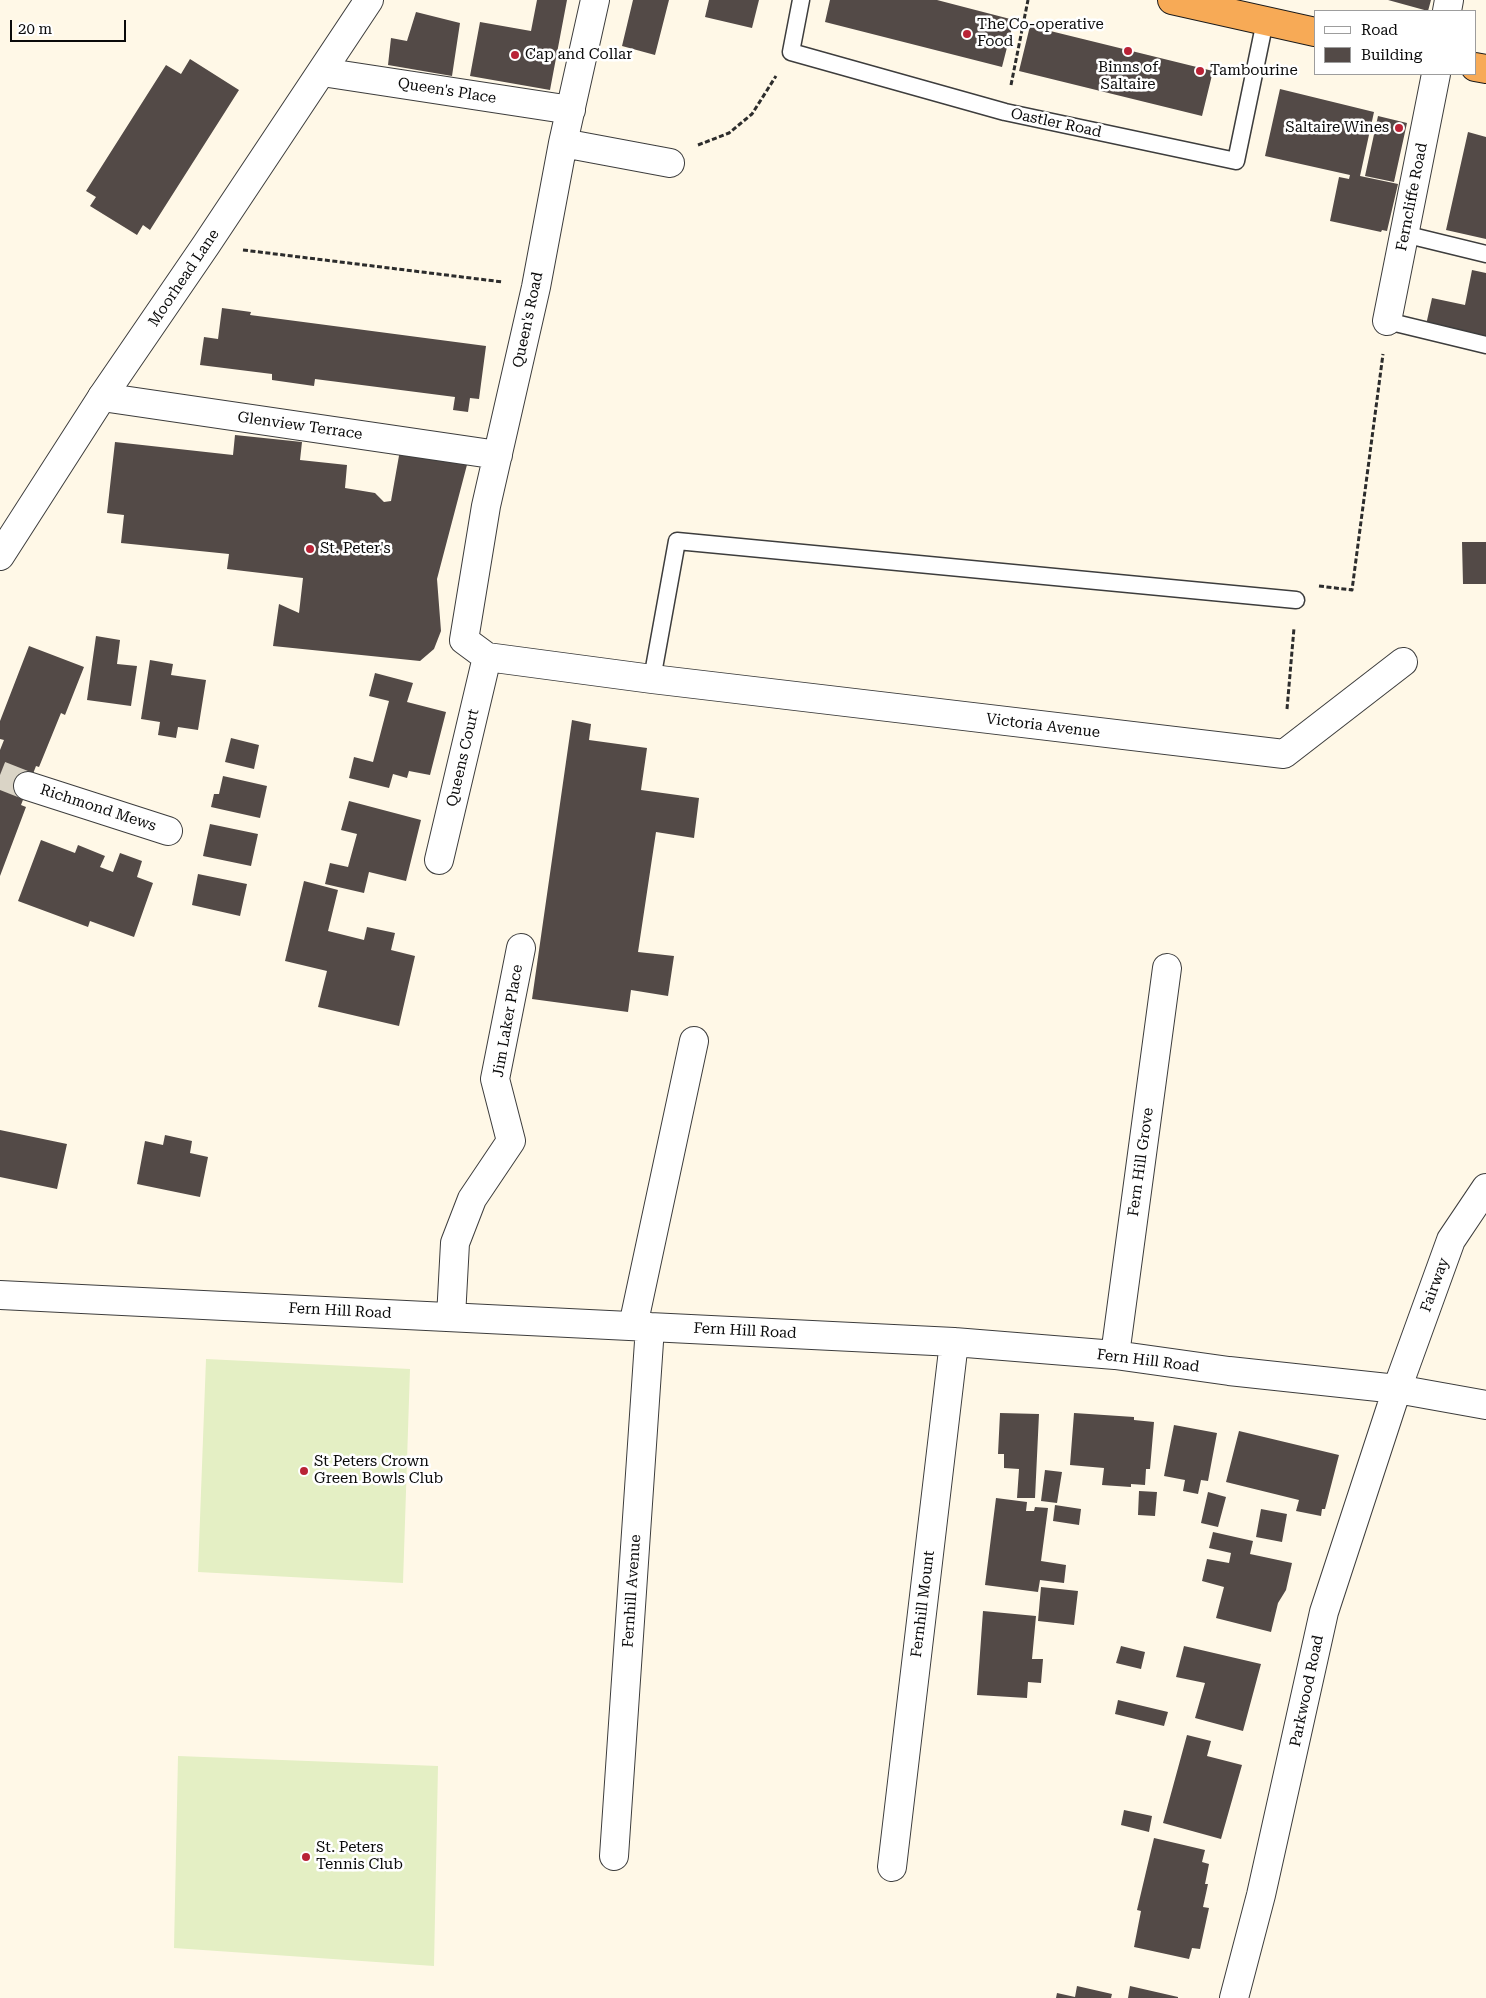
<!DOCTYPE html>
<html>
<head>
<meta charset="utf-8">
<style>
  body { margin:0 }
  #map { position:relative; width:1486px; height:1998px; overflow:hidden; background:#fff8e7; font-family:"Roboto Serif",serif }
  canvas { display:block }
  .legend { position:absolute; left:1314px; top:10px; width:162px; height:65px; box-sizing:border-box; background:#fff; border:1px solid #9d9d9d; margin:0; padding:6px 9px; list-style:none; font-size:15px; color:#0a0a0a }
  .legend li { display:flex; align-items:center; gap:10px; height:25px }
  .legend b { width:25px; border:1px solid #9d9d9d }
  .scale { position:absolute; left:10px; top:20px; width:116px; height:22px; box-sizing:border-box; border:2px solid #0a0a0a; border-top:0; padding-left:6px; font-size:15px; line-height:18px; white-space:nowrap; color:#0a0a0a; -webkit-text-stroke:4px #fff; paint-order:stroke }
</style>
</head>
<body>
<div id="map">
<canvas width="1486" height="1998"></canvas>
<ul class="legend">
<li><b style="height:6px;background:#fff"></b>Road</li>
<li><b style="height:14px;background:#534a47"></b>Building</li>
</ul>
<div class="scale">20 m</div>
</div>
<script>
const ctx = document.querySelector('canvas').getContext('2d');
ctx.lineJoin = 'round';
function fillPath(path, color) {
  ctx.fillStyle = color;
  ctx.fill(path, 'evenodd');
}
function poly(rows) {
  const path = new Path2D();
  for (const r of rows) {
    path.moveTo(r[0], r[1]);
    for (let i = 2; i < r.length; i += 2) path.lineTo(r[i], r[i + 1]);
  }
  return path;
}
function stroke(path, color, width, dash) {
  ctx.strokeStyle = color;
  ctx.lineWidth = width;
  ctx.lineCap = dash ? 'butt' : 'round';
  ctx.setLineDash(dash || []);
  ctx.stroke(path);
}
function label(font, color, halo, rows, align = 'center') {
  ctx.font = font + ' "Roboto Serif",serif';
  ctx.lineWidth = 5;
  ctx.setLineDash([]);
  ctx.textBaseline = 'middle';
  ctx.strokeStyle = halo;
  ctx.fillStyle = color;
  for (const [text, x, y, turn = 0] of rows) {
    ctx.save();
    ctx.translate(x, y);
    ctx.rotate((+turn || 0) * Math.PI / 180);
    ctx.textAlign = isNaN(turn) ? turn : align;
    if (halo) ctx.strokeText(text, 0, 0);
    ctx.fillText(text, 0, 0);
    ctx.restore();
  }
}
fillPath(poly([
  [206,1359,410,1369,403,1583,198,1572],
  [178,1756,438,1766,434,1966,174,1948]
]), '#e4efc4');
fillPath(poly([
  [537,0,567,0,550,90,470,76,480,22,531,31],
  [633,0,669,0,655,55,622,46],
  [709,0,759,0,752,28,705,17],
  [830,0,937,0,1014,20,1002,67,825,22],
  [1388,0,1431,0,1428,11],
  [416,12,460,23,452,76,388,65,391,38,407,41],
  [1030,26,1213,71,1202,116,1019,71],
  [190,59,239,90,150,230,143,225,137,235,90,206,96,197,86,191,166,65,181,74],
  [1280,89,1374,112,1360,176,1398,184,1387,231,1382,230,1381,232,1330,221,1339,177,1349,179,1350,175,1265,156],
  [1378,116,1407,123,1394,182,1365,176],
  [1468,132,1486,137,1486,239,1446,230],
  [1472,270,1486,273,1486,338,1426,325,1432,298,1465,305],
  [222,308,251,312,250,315,486,346,479,399,470,398,468,412,453,410,455,397,315,379,314,386,272,380,272,374,200,365,204,337,218,339],
  [235,435,302,442,300,460,347,465,345,488,375,493,384,502,391,501,400,450,468,461,437,579,441,631,434,649,420,661,273,646,279,604,299,613,303,578,227,569,229,554,121,543,124,515,107,513,115,442,233,455],
  [1462,542,1486,542,1486,584,1463,584],
  [96,636,120,640,117,664,137,666,131,706,87,700],
  [29,646,84,667,65,715,61,713,39,767,36,766,21,805,26,807,0,876,0,750,4,740,0,739,0,721],
  [150,660,173,664,171,675,206,680,198,730,178,727,176,738,158,735,160,722,141,719],
  [375,673,413,683,407,702,446,712,430,775,409,771,407,778,393,774,389,788,349,778,354,757,373,762,389,701,369,696],
  [572,720,591,724,589,740,647,748,641,790,699,798,694,838,656,832,638,952,674,956,668,996,631,990,628,1012,532,999],
  [231,738,259,745,254,769,225,762],
  [223,776,267,786,260,818,211,807,214,794,219,794],
  [349,801,421,820,406,881,369,872,364,893,325,884,330,863,348,867,357,834,341,830],
  [210,824,258,834,251,866,203,856],
  [41,840,75,853,78,845,105,856,100,867,113,872,120,853,142,861,137,877,153,883,134,937,90,921,88,927,18,901],
  [198,874,247,884,240,916,192,905],
  [304,881,338,890,328,931,364,940,367,927,395,933,391,950,415,956,399,1026,318,1007,327,971,285,961],
  [0,1130,67,1144,57,1189,0,1177],
  [165,1135,192,1141,190,1153,208,1157,200,1197,137,1184,145,1141,163,1145],
  [1000,1413,1039,1414,1035,1498,1017,1498,1019,1469,1004,1468,1004,1454,998,1454],
  [1074,1413,1134,1417,1134,1420,1154,1422,1150,1469,1146,1469,1145,1485,1131,1484,1131,1487,1102,1485,1104,1468,1070,1465],
  [1174,1425,1217,1433,1208,1481,1201,1480,1198,1494,1183,1491,1185,1480,1164,1476],
  [1239,1431,1339,1455,1325,1509,1322,1509,1321,1516,1296,1511,1299,1500,1226,1482],
  [1045,1470,1062,1472,1057,1503,1041,1501],
  [1139,1491,1157,1492,1155,1516,1138,1515],
  [1208,1492,1226,1497,1218,1527,1201,1523],
  [996,1498,1027,1502,1026,1511,1034,1511,1035,1507,1048,1508,1041,1561,1066,1565,1064,1583,1040,1580,1038,1592,985,1585],
  [1055,1505,1081,1509,1079,1525,1053,1521],
  [1261,1509,1287,1514,1282,1542,1256,1537],
  [1213,1532,1253,1541,1250,1554,1292,1563,1286,1590,1278,1603,1271,1632,1216,1618,1224,1587,1202,1581,1207,1559,1229,1563,1231,1553,1209,1548],
  [1041,1587,1078,1591,1074,1625,1038,1621],
  [983,1611,1036,1616,1032,1659,1043,1659,1041,1683,1028,1682,1027,1698,977,1695],
  [1121,1646,1145,1652,1141,1669,1116,1663],
  [1184,1646,1261,1664,1243,1731,1195,1718,1205,1683,1176,1677],
  [1118,1700,1168,1712,1164,1726,1115,1714],
  [1187,1735,1211,1741,1207,1756,1242,1765,1221,1839,1163,1823],
  [1124,1810,1152,1816,1149,1832,1121,1825],
  [1154,1838,1205,1850,1202,1862,1209,1864,1205,1884,1208,1884,1203,1907,1209,1908,1200,1949,1192,1948,1189,1959,1134,1947,1141,1911,1137,1910],
  [1077,1986,1112,1994,1111,1998,1056,1998,1057,1993,1075,1997],
  [1130,1986,1178,1997,1178,1998,1128,1998]
]), '#534a47');
stroke(poly([
  [0,775,28,786]
]), '#dad4c6', 28, [28, 14]);
const service = poly([
  [801,0,791,52,1005,112,1236,161,1265,21],
  [1404,234,1486,254],
  [1387,321,1486,345],
  [652,679,677,541,1296,600]
]);
const minor = poly([
  [595,0,563,143,536,287,486,506,464,640,487,657,652,679,1284,754,1403,662],
  [1447,11,1449,0],
  [322,72,571,110],
  [563,143,670,163],
  [1387,321,1436,74],
  [102,397,498,455],
  [28,786,168,831],
  [439,860,487,657],
  [0,1295,954,1342,1115,1355,1229,1371,1397,1389,1486,1405],
  [451,1317,455,1243,472,1199,511,1141,495,1079,521,948],
  [633,1326,694,1041],
  [1115,1355,1167,968],
  [614,1856,650,1327],
  [892,1867,954,1342],
  [1234,1998,1261,1895,1324,1612,1397,1389,1451,1240,1486,1188]
]);
const tertiary = poly([
  [0,556,102,397,206,245,369,0]
]);
const trunk = poly([
  [1172,0,1315,32],
  [1475,67,1486,69]
]);
stroke(service, '#3d3d3d', 19);
stroke(minor, '#3d3d3d', 30);
stroke(tertiary, '#3d3d3d', 30);
stroke(trunk, '#1b1b1b', 30);
stroke(poly([
  [1011,85,1028,0],
  [698,145,729,133,752,114,776,76],
  [243,250,503,282],
  [1319,586,1352,590,1383,354],
  [1287,709,1294,628]
]), '#2c2c2c', 3, [5, 2.5]);
stroke(service, '#fff', 16);
stroke(minor, '#fff', 28);
stroke(tertiary, '#fff', 28);
stroke(trunk, '#f7aa56', 28);
for (const [x, y, r, color] of [
  [967,34,5,"#b92336"],
  [1128,51,5,"#b92336"],
  [515,55,5,"#b92336"],
  [1200,71,5,"#b92336"],
  [1399,128,5,"#b92336"],
  [310,549,5,"#b92336"],
  [304,1471,5,"#b92336"],
  [306,1857,5,"#b92336"]
]) {
  const dot = new Path2D();
  dot.arc(x, y, r, 0, 2 * Math.PI);
  ctx.fillStyle = color;
  ctx.fill(dot);
  stroke(dot, '#fff', 2);
}
label('15px', '#0a0a0a', '#fff', [
  ["The Co-operative",977,25],
  ["Food",977,42],
  ["Cap and Collar",525,55],
  ["Binns of",1128,68,"center"],
  ["Saltaire",1128,85,"center"],
  ["Tambourine",1210,71],
  ["Saltaire Wines",1389,128,"right"],
  ["St. Peter's",320,549],
  ["St Peters Crown",314,1462],
  ["Green Bowls Club",314,1479],
  ["St. Peters",316,1848],
  ["Tennis Club",316,1865]
], 'left');
label('15px', '#0a0a0a', '#fff', [
  ["Queen's Place",447,91,9],
  ["Oastler Road",1056,123,12],
  ["Ferncliffe Road",1412,197,-79],
  ["Moorhead Lane",184,278,-56],
  ["Queen's Road",528,320,-78],
  ["Glenview Terrace",300,426,8],
  ["Victoria Avenue",1043,726,7],
  ["Queens Court",463,758,-77],
  ["Richmond Mews",98,808,18],
  ["Jim Laker Place",508,1021,-80],
  ["Fern Hill Grove",1141,1162,-82],
  ["Fairway",1435,1285,-70],
  ["Fern Hill Road",340,1311,3],
  ["Fern Hill Road",745,1331,3],
  ["Fern Hill Road",1148,1361,7],
  ["Fernhill Avenue",632,1591,-86],
  ["Fernhill Mount",923,1604,-83],
  ["Parkwood Road",1307,1691,-78]
]);
</script>
</body>
</html>
